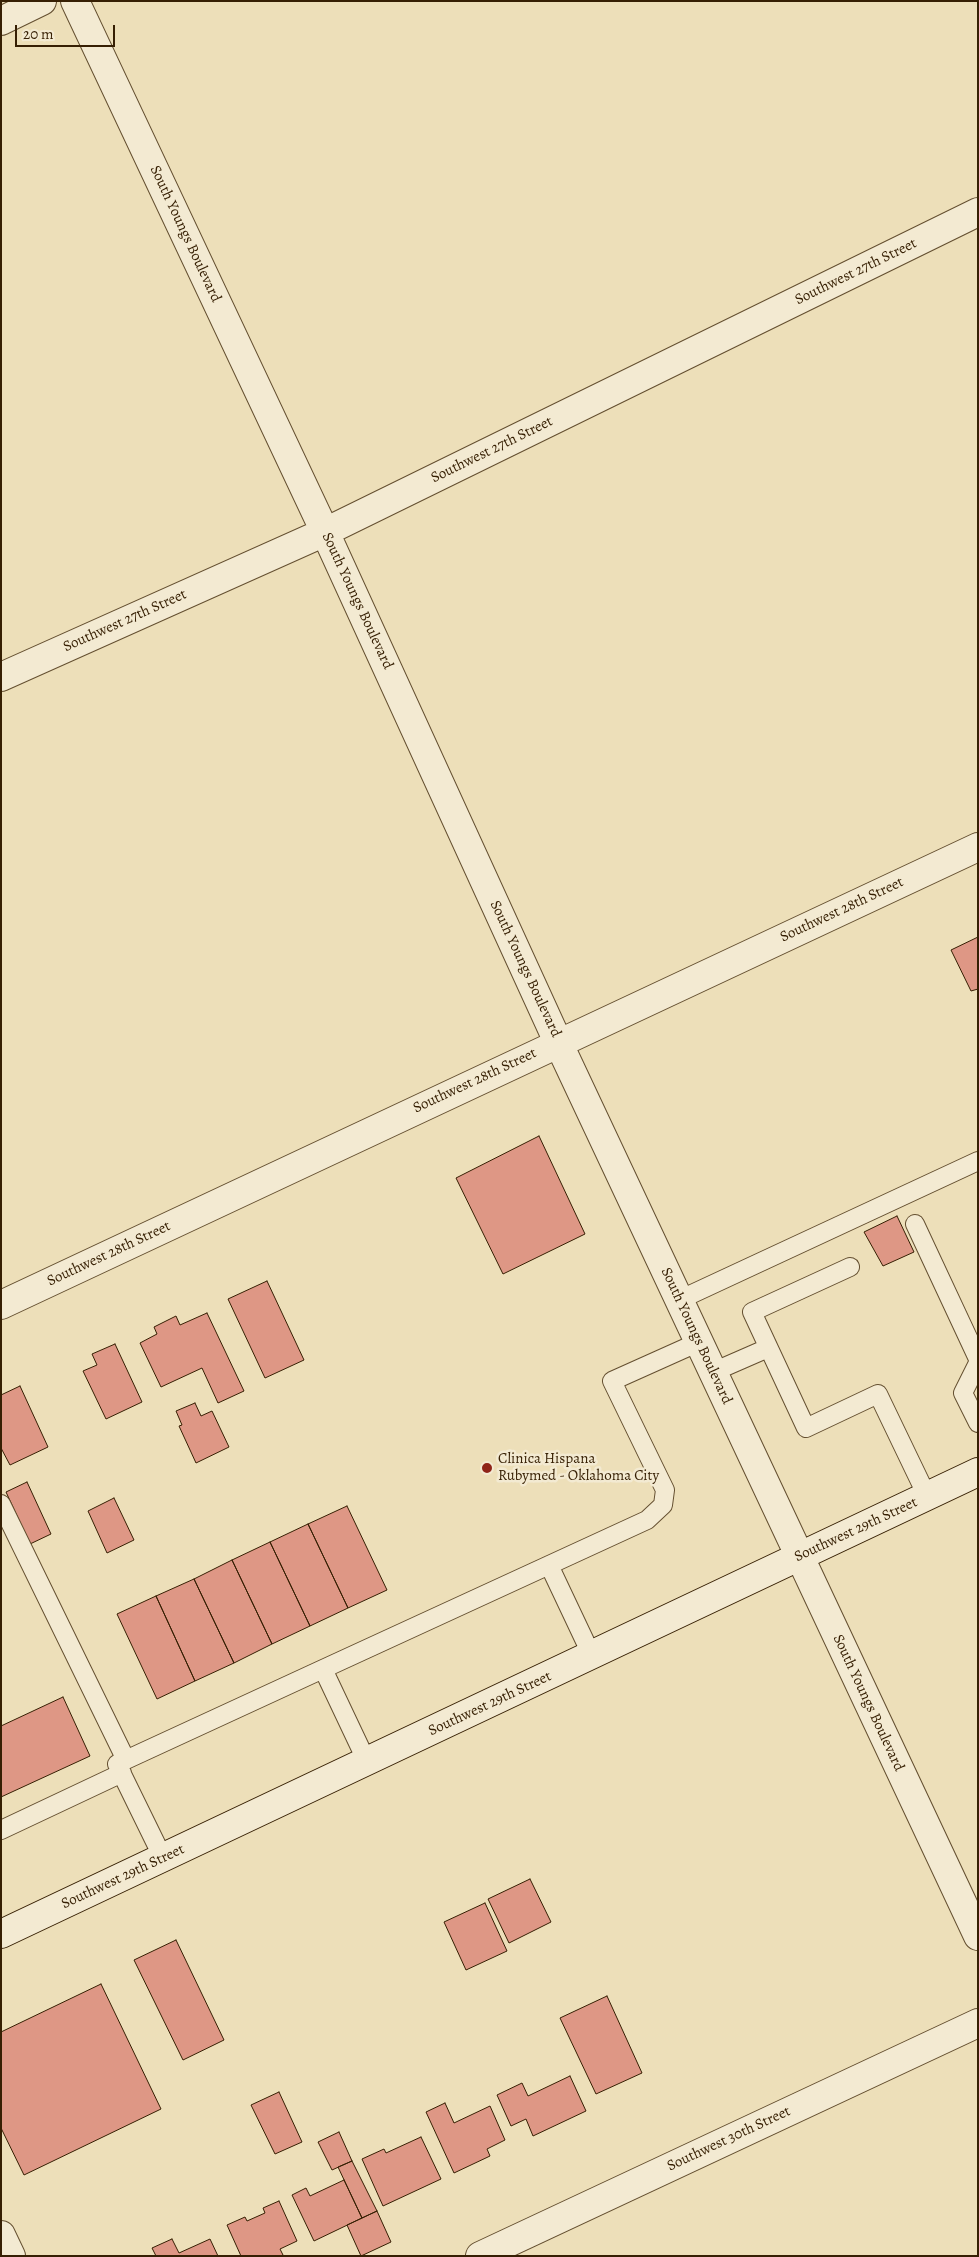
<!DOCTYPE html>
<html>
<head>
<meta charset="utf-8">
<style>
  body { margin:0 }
  #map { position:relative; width:979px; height:2257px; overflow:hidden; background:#eddfb9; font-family:Alegreya,serif }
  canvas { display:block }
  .frame { position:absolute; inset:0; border:2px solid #361f03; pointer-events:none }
  .scale { position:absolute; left:15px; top:25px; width:100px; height:22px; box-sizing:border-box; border:2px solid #361f03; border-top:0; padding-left:6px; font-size:15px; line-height:18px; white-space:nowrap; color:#361f03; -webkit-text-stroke:4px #f3ead2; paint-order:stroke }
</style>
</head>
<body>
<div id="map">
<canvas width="979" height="2257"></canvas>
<div class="frame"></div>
<div class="scale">20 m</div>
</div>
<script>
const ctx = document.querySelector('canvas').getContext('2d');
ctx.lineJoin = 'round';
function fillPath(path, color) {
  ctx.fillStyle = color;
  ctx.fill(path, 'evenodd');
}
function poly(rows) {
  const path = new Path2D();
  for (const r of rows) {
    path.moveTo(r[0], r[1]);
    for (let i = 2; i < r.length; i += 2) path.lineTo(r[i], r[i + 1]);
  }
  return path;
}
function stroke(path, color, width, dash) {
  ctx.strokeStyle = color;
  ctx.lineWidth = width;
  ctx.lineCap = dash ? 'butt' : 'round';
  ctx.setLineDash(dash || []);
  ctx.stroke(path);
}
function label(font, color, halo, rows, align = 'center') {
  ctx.font = font + ' Alegreya,serif';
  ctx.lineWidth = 5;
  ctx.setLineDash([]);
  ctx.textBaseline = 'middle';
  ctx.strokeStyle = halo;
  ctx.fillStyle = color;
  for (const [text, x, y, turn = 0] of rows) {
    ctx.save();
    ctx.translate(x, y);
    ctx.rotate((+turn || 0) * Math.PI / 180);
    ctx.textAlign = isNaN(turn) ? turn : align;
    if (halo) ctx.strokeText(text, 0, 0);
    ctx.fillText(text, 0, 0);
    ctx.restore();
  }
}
const building = poly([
  [978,937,978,989,971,991,951,950,978,937],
  [539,1136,585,1234,503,1274,456,1178,539,1136],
  [897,1216,914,1252,883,1266,864,1232,897,1216],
  [267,1281,304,1360,265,1378,228,1299,267,1281],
  [207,1313,244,1391,218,1403,202,1368,161,1387,140,1343,157,1334,154,1327,176,1316,180,1325,207,1313],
  [115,1344,142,1402,106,1419,83,1371,97,1365,92,1354,115,1344],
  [20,1386,48,1447,10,1465,1,1448,1,1395,20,1386],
  [195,1403,201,1416,212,1411,229,1447,196,1463,179,1426,182,1425,176,1411,195,1403],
  [27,1482,51,1534,30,1544,6,1492,27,1482],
  [114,1498,134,1540,107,1553,88,1511,114,1498],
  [347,1506,387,1590,348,1608,308,1524,347,1506],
  [308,1524,348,1608,310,1626,270,1542,308,1524],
  [270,1542,310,1626,272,1644,232,1560,270,1542],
  [232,1560,272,1644,234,1663,194,1579,232,1560],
  [194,1579,234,1663,195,1681,156,1596,194,1579],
  [156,1596,195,1681,157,1699,117,1614,156,1596],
  [63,1697,90,1756,1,1797,1,1726,63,1697],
  [530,1879,551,1922,509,1943,488,1899,530,1879],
  [485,1903,507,1951,466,1970,444,1922,485,1903],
  [176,1940,224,2040,183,2060,134,1960,176,1940],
  [101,1984,161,2109,24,2175,1,2128,1,2032,101,1984],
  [607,1996,642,2073,596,2094,560,2018,607,1996],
  [570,2076,586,2111,533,2136,526,2119,511,2126,497,2095,522,2083,528,2096,570,2076],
  [279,2092,302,2142,275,2154,251,2105,279,2092],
  [445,2103,454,2123,490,2106,505,2140,487,2149,490,2156,454,2173,426,2112,445,2103],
  [339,2132,352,2161,332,2170,318,2142,339,2132],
  [421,2137,441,2179,383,2206,362,2159,384,2149,386,2153,421,2137],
  [352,2161,377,2211,362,2218,338,2167,352,2161],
  [344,2180,362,2218,314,2241,292,2195,306,2188,310,2196,344,2180],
  [279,2201,297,2241,280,2249,283,2255,281,2256,241,2256,227,2225,245,2217,247,2221,265,2213,263,2208,279,2201],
  [377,2211,391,2242,361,2256,347,2225,377,2211],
  [172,2239,179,2253,210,2239,218,2256,156,2256,152,2248,172,2239]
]);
fillPath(building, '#de9785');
stroke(building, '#361f03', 1);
const service = poly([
  [915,1224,978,1359],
  [850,1267,752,1312,806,1428,878,1394,927,1496],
  [679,1300,978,1161],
  [978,1363,963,1393,978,1423],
  [713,1372,768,1348],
  [1,1504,126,1760],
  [549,1565,592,1656],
  [323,1669,647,1520,663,1505,665,1490,612,1381,699,1342],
  [1,1830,122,1773],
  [163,1858,117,1764,323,1669,367,1762]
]);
const minor = poly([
  [75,1,325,532,558,1042,978,1936],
  [1,21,42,1],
  [1,677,325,532,978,212],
  [1,1305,978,847],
  [480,2256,978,2023]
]);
const tertiary = poly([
  [1,2235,11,2256]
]);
const secondary = poly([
  [1,1934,978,1472]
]);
stroke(service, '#644f30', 20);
stroke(minor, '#644f30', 30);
stroke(tertiary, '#644f30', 30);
stroke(secondary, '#361f03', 30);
stroke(service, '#f3ead2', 18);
stroke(minor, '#f3ead2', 28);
stroke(tertiary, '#f3ead2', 28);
stroke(secondary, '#f3ead2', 28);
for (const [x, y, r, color] of [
  [487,1468,6,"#8f2418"]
]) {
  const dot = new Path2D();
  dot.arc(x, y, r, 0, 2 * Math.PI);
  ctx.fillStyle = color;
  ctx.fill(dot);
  stroke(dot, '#f3ead2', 2);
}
label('15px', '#361f03', '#f3ead2', [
  ["South Youngs Boulevard",185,234,65],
  ["Southwest 27th Street",856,272,-26],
  ["Southwest 27th Street",492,450,-26],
  ["South Youngs Boulevard",357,601,65],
  ["Southwest 27th Street",125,621,-24],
  ["Southwest 28th Street",842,910,-25],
  ["South Youngs Boulevard",525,969,65],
  ["Southwest 28th Street",475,1081,-25],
  ["Southwest 28th Street",109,1254,-25],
  ["South Youngs Boulevard",696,1336,65],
  ["Southwest 29th Street",856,1530,-25],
  ["South Youngs Boulevard",868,1703,65],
  ["Southwest 29th Street",490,1704,-25],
  ["Southwest 29th Street",123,1877,-25],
  ["Southwest 30th Street",729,2139,-25]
]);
label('15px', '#361f03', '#f3ead2', [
  ["Clinica Hispana",498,1459],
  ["Rubymed - Oklahoma City",498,1476]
], 'left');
</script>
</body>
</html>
